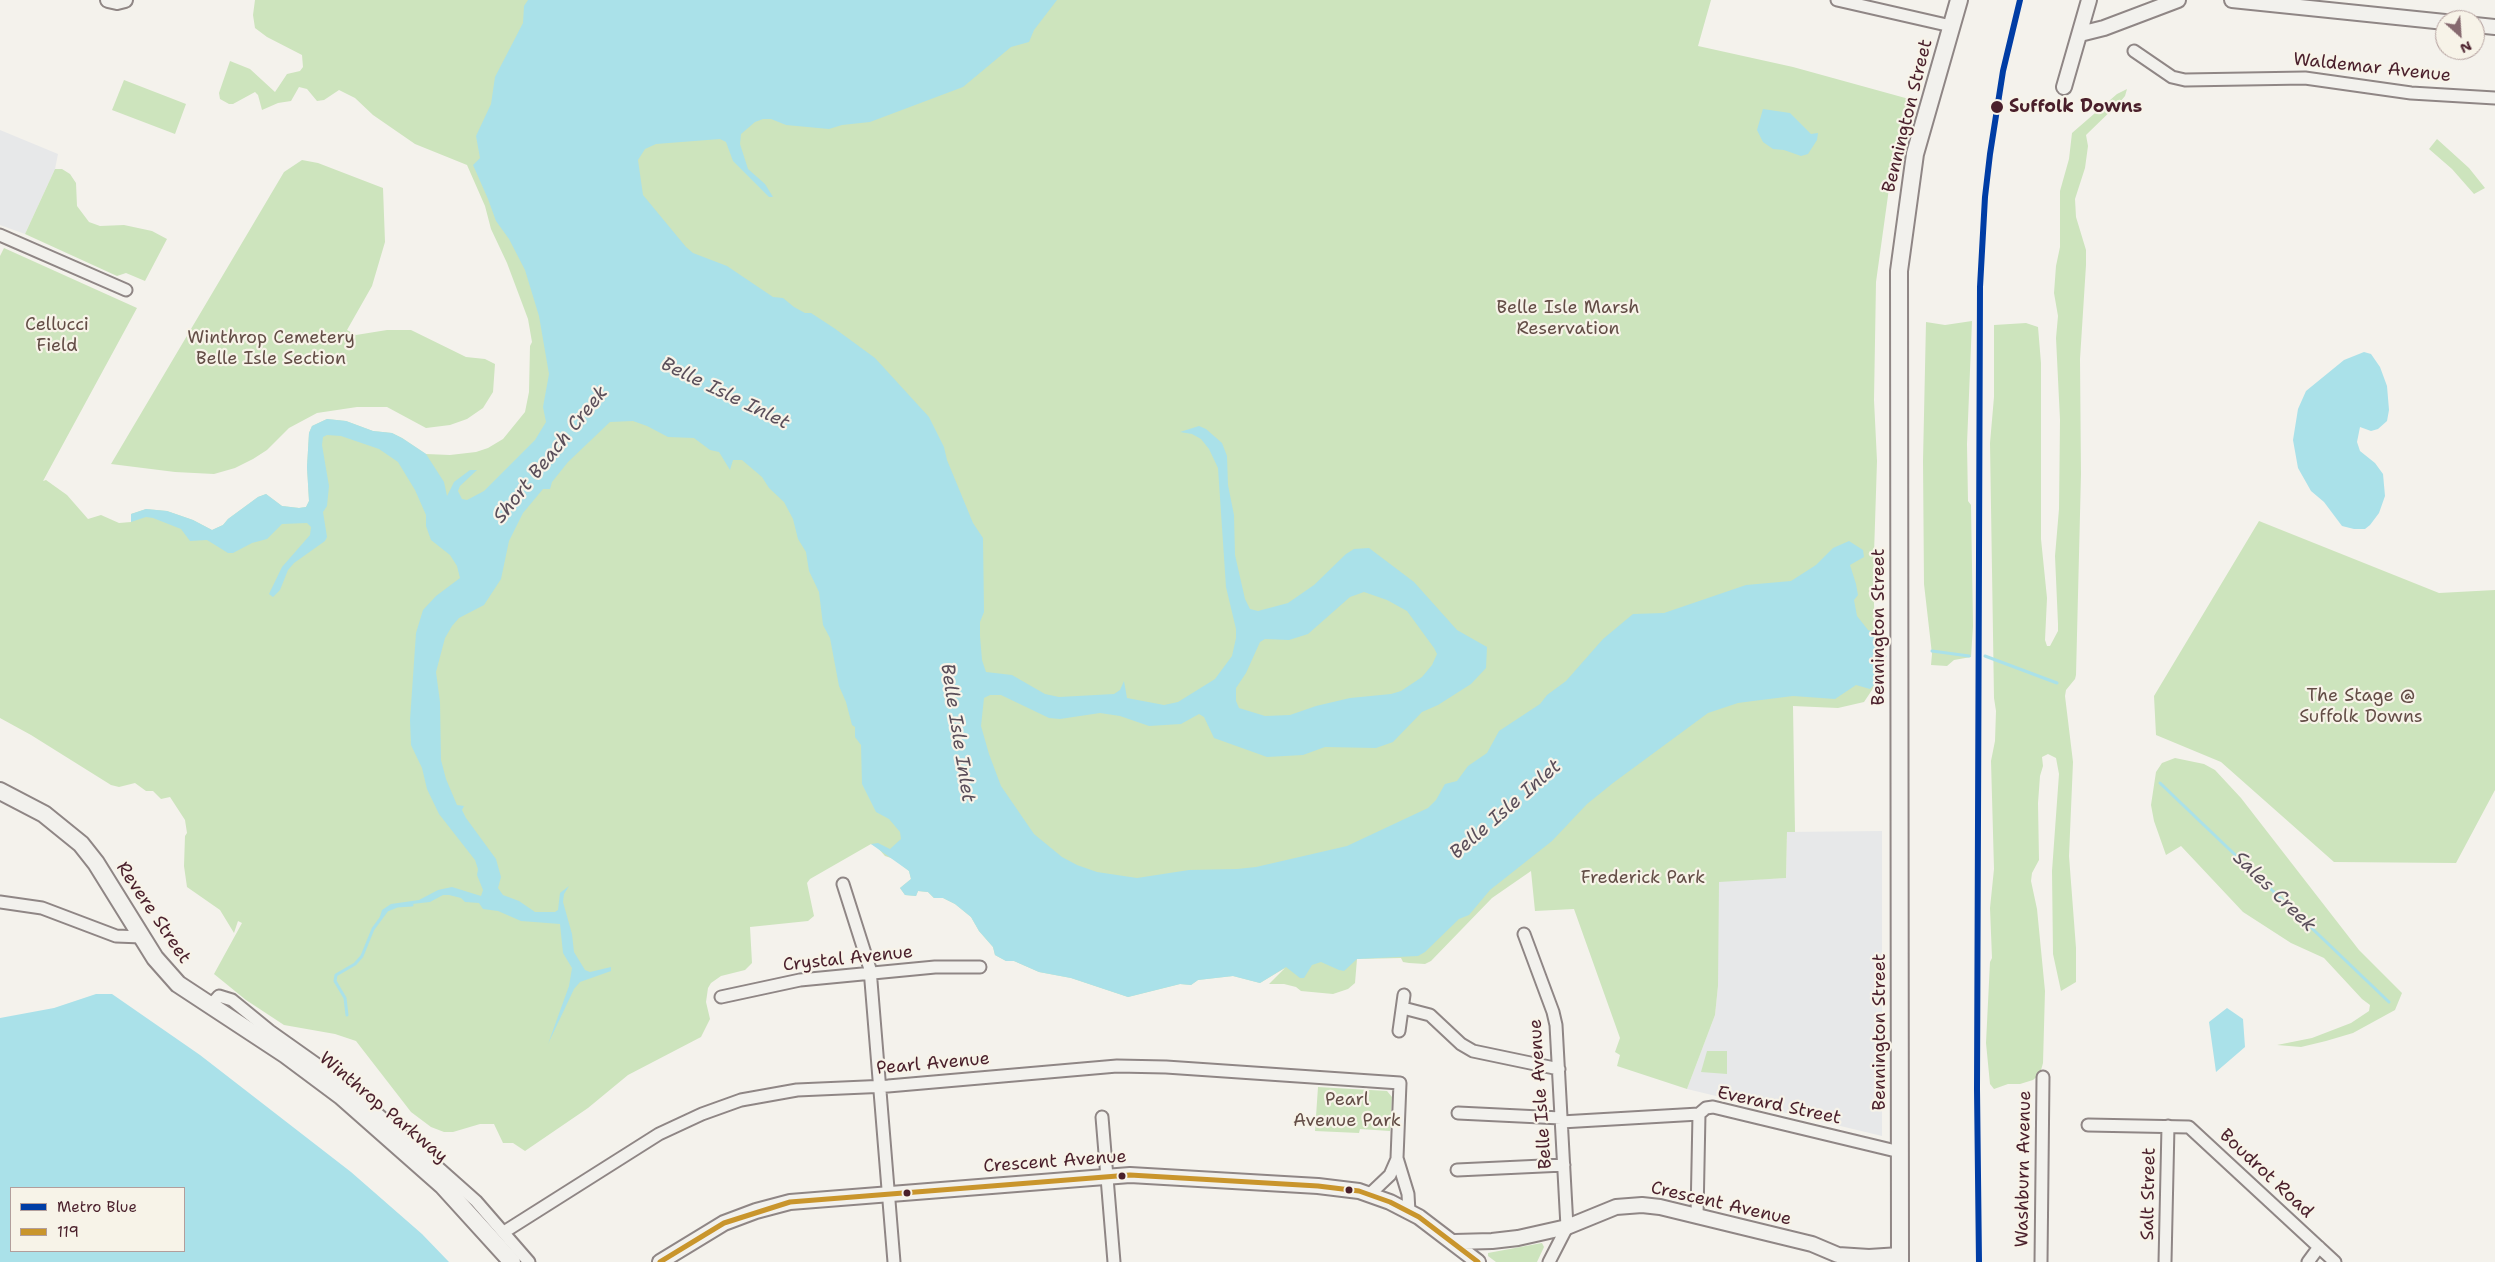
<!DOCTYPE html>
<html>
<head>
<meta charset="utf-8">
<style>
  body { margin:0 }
  #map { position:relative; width:2495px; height:1262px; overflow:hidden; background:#f4f2ec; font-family:"Shantell Sans",sans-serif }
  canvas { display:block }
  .legend { position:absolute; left:10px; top:1187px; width:175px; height:65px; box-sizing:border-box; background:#f7f3e8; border:1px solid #b29e9c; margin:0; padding:6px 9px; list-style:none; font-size:15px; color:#4a1f2b }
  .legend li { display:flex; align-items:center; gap:10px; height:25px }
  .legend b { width:25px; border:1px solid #b29e9c }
  .north { position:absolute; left:2435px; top:10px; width:50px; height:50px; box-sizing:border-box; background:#f7f3e8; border:1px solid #b29e9c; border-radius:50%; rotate:154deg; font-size:14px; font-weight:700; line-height:20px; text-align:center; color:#4a1f2b }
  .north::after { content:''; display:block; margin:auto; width:18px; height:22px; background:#86696f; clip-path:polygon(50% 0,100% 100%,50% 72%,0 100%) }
</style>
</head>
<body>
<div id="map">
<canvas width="2495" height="1262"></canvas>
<ul class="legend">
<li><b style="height:6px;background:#003da5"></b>Metro Blue</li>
<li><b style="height:6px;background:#c9952c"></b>119</li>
</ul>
<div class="north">N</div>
</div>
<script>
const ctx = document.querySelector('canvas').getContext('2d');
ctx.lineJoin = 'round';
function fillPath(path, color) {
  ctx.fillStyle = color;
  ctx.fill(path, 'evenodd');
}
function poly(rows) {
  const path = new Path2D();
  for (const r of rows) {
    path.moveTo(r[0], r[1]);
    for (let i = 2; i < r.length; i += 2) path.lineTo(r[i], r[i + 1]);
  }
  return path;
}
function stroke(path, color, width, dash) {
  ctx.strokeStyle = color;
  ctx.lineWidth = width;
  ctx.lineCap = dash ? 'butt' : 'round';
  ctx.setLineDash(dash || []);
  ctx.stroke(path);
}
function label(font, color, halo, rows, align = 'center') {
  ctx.font = font + ' "Shantell Sans",sans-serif';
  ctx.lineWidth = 4.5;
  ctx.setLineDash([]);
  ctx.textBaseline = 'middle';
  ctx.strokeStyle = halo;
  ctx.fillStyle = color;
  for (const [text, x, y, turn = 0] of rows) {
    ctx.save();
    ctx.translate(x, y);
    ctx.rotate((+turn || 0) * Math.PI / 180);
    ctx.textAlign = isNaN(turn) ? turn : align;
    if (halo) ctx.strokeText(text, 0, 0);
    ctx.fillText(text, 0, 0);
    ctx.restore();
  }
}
fillPath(poly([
  [0,130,58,154,55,169,25,234,0,225],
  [1882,831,1882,1136,1687,1089,1715,1015,1718,986,1718,881,1786,878,1787,832]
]), '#e7e8e9');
fillPath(poly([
  [255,0,1711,0,1698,46,1793,67,1909,99,1891,174,1876,282,1874,400,1877,461,1873,585,1878,681,1864,702,1838,708,1793,706,1795,832,1787,832,1786,878,1719,882,1718,986,1715,1015,1687,1089,1617,1066,1620,1055,1615,1052,1620,1038,1574,909,1535,911,1531,871,1492,898,1431,961,1425,964,1409,963,1403,962,1401,958,1357,959,1355,983,1348,989,1333,994,1301,991,1296,987,1284,984,1269,984,1285,968,1260,983,1233,976,1198,980,1191,985,1180,984,1128,997,1071,978,1039,972,1014,961,1006,961,995,955,993,947,979,931,971,917,955,904,943,898,934,898,928,892,918,891,916,896,905,895,900,888,911,879,909,871,894,859,885,856,877,847,871,844,810,879,807,883,814,916,808,921,750,927,752,963,745,970,721,976,711,983,708,988,706,1002,710,1019,701,1037,628,1075,588,1108,525,1151,513,1143,503,1143,494,1124,480,1124,453,1132,444,1132,431,1127,411,1112,356,1041,335,1034,284,1025,246,1000,214,974,242,923,238,921,234,933,220,910,187,887,184,866,185,836,187,833,185,820,170,797,161,799,153,791,146,791,135,783,119,787,111,785,31,735,0,718,0,256,4,248,137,308,43,481,46,480,67,495,88,519,101,515,119,523,131,522,131,514,146,509,167,511,193,520,212,530,223,525,228,519,258,497,266,494,282,506,299,508,306,507,309,501,307,467,309,433,312,426,327,419,346,421,373,431,392,433,402,438,426,454,450,455,476,452,488,448,503,439,525,412,529,392,530,346,532,342,528,319,507,263,491,229,485,206,467,165,415,144,373,115,355,98,339,90,324,100,317,101,307,89,299,87,291,101,278,103,262,110,258,95,255,92,233,104,229,104,220,99,219,93,230,61,250,69,275,92,287,74,300,71,303,67,302,55,267,37,255,28,253,15],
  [124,80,186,104,175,134,112,110],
  [2127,89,2125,96,2120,102,2086,135,2088,146,2085,168,2075,199,2076,217,2086,250,2086,265,2080,359,2081,474,2076,675,2075,679,2066,690,2065,696,2073,762,2069,856,2076,948,2076,982,2061,991,2053,954,2052,871,2059,774,2056,758,2048,754,2042,757,2043,766,2040,776,2038,803,2039,860,2032,873,2031,881,2037,909,2045,991,2043,1063,2040,1074,2033,1080,2020,1084,2008,1084,1994,1089,1990,1084,1986,1043,1990,962,1992,958,1990,908,1994,869,1991,761,1995,741,1996,711,1994,698,1990,443,1994,397,1994,325,2026,323,2038,327,2041,363,2041,539,2047,598,2045,640,2047,646,2050,646,2058,631,2058,624,2055,556,2059,509,2060,420,2056,338,2058,316,2054,293,2056,266,2060,247,2060,191,2069,159,2072,133,2117,94],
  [2437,139,2469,168,2485,188,2474,194,2452,169,2429,149],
  [302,160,318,163,383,188,385,242,372,286,347,330,356,335,387,330,411,330,466,357,485,359,495,364,493,392,483,408,467,419,450,425,426,428,387,407,357,407,317,413,289,428,267,450,253,459,235,468,214,474,175,472,111,464,284,172],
  [55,169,62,169,70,174,76,183,77,206,89,222,100,226,124,225,152,231,167,239,145,281,126,273,117,276,25,234],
  [1972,321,1967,444,1968,501,1971,505,1973,626,1971,657,1954,660,1947,666,1931,665,1932,654,1924,584,1923,461,1926,322,1945,325],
  [2259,521,2439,593,2495,590,2495,790,2456,863,2334,862,2221,762,2156,735,2154,696],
  [2175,758,2204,764,2215,770,2241,798,2359,950,2402,993,2395,1010,2353,1033,2326,1041,2301,1047,2277,1045,2312,1038,2351,1023,2369,1011,2370,1005,2362,999,2324,958,2291,943,2243,912,2181,846,2166,855,2154,821,2151,805,2156,772,2162,763],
  [1707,1051,1727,1051,1727,1074,1701,1072],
  [1318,1087,1387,1091,1392,1097,1390,1131,1360,1129,1359,1133,1315,1131],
  [1542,1243,1544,1247,1537,1262,1496,1262,1488,1256,1488,1253]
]), '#cde4bd');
fillPath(poly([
  [528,0,1057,0,1034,30,1029,42,1011,47,963,87,870,122,842,125,829,129,786,125,771,119,763,119,755,122,741,134,740,144,748,169,765,184,773,197,769,197,733,161,726,142,720,139,656,144,645,149,638,160,643,195,686,247,693,253,727,266,773,297,783,298,794,307,805,313,811,313,834,328,875,358,929,417,944,447,947,460,973,523,983,538,984,612,980,622,980,636,982,660,986,672,1012,675,1045,694,1059,697,1114,694,1120,690,1124,681,1127,698,1164,705,1178,702,1215,679,1232,656,1236,638,1236,629,1226,587,1218,468,1209,449,1201,439,1192,434,1180,432,1199,426,1206,429,1222,443,1227,456,1228,485,1234,515,1235,555,1245,599,1250,609,1258,611,1288,603,1314,585,1346,554,1354,549,1369,548,1414,582,1457,630,1487,647,1486,668,1471,684,1438,705,1422,712,1393,742,1376,748,1325,747,1303,755,1267,757,1214,738,1204,717,1199,714,1181,724,1149,726,1120,716,1100,713,1060,719,1049,718,1001,695,990,695,984,698,981,726,989,754,1001,786,1034,834,1062,857,1077,865,1097,872,1137,878,1189,870,1237,869,1256,867,1347,846,1428,808,1436,800,1445,784,1457,781,1468,766,1487,753,1499,731,1540,704,1547,695,1566,681,1603,639,1633,614,1664,613,1746,585,1791,581,1816,565,1833,548,1849,541,1863,550,1864,557,1850,565,1856,584,1858,595,1854,600,1857,616,1868,630,1877,633,1878,681,1870,689,1856,685,1835,699,1793,696,1753,701,1738,703,1708,713,1613,783,1587,804,1552,841,1490,890,1469,915,1459,919,1425,952,1418,956,1357,959,1344,971,1339,970,1321,962,1312,965,1304,978,1300,978,1286,967,1260,983,1233,976,1198,980,1191,985,1180,984,1128,997,1071,978,1039,972,1014,961,1006,961,995,955,993,947,979,931,971,917,955,904,943,898,934,898,928,892,918,891,916,896,905,895,900,888,911,879,909,871,871,844,878,843,890,849,901,839,900,832,889,819,876,812,862,784,861,745,855,737,855,727,852,725,846,702,839,686,830,638,823,625,819,592,809,571,806,552,798,539,793,519,784,502,769,488,762,477,742,460,733,460,730,470,719,452,710,450,694,438,668,437,647,426,633,421,610,422,568,462,552,482,550,489,543,489,523,513,509,541,501,579,484,605,459,618,452,626,445,638,436,672,440,702,441,760,446,779,457,805,464,806,462,810,466,818,496,859,501,877,498,888,503,895,519,901,535,912,555,912,558,910,560,893,569,886,564,894,563,902,572,934,574,952,585,970,590,972,611,967,611,971,580,982,574,989,548,1044,569,986,572,968,563,953,560,924,521,921,498,911,483,909,479,903,465,902,461,898,449,895,443,895,430,902,394,906,383,914,379,920,382,910,391,904,419,900,438,890,452,887,481,896,483,890,477,875,478,869,475,860,439,814,427,789,422,768,411,745,410,720,416,633,423,610,436,596,460,578,457,566,450,555,431,540,426,526,426,515,415,490,398,462,379,449,341,436,327,435,323,437,322,445,329,486,327,506,323,512,327,537,325,541,294,563,288,570,280,590,273,597,269,594,282,567,310,535,311,527,307,523,282,524,267,539,252,543,233,553,228,553,207,540,190,541,181,529,153,518,146,517,131,522,131,514,146,509,167,511,193,520,212,530,223,525,228,519,258,497,266,494,282,506,299,508,306,507,309,501,307,467,309,433,312,426,327,419,346,421,373,431,392,433,402,438,426,454,444,482,447,496,454,482,470,470,477,470,460,486,458,491,462,499,467,500,484,491,535,440,546,422,543,407,549,374,539,316,525,270,509,239,496,221,488,199,473,165,480,158,476,136,491,104,495,77,523,23,524,6],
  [1364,592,1387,600,1407,611,1434,648,1437,654,1432,665,1422,677,1401,691,1391,694,1350,698,1316,706,1290,715,1265,716,1239,708,1236,701,1236,688,1246,673,1260,642,1265,639,1289,640,1308,634,1350,597],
  [1763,109,1790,113,1811,134,1818,133,1817,140,1808,154,1801,156,1784,150,1773,149,1763,142,1757,130],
  [2364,352,2371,354,2380,367,2387,386,2389,410,2387,421,2378,429,2371,431,2360,427,2357,442,2360,451,2375,463,2383,474,2385,496,2379,513,2370,525,2365,529,2354,529,2342,526,2324,502,2311,491,2298,468,2293,440,2298,409,2306,391,2344,360],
  [96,994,112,994,200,1055,351,1172,422,1234,449,1262,0,1262,0,1018,54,1008],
  [11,1188,184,1188,184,1251,11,1251],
  [2227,1008,2243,1019,2245,1047,2216,1072,2209,1022]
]), '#aae1e9');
stroke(poly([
  [1932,651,1969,656],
  [1985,656,2057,683],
  [1878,661,1885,656],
  [2160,783,2389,1002],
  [347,1015,345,998,335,981,336,975,355,964,362,956,373,929,387,910,397,906,412,905]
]), '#aae1e9', 3);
const minor = poly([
  [1837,0,1951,26],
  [2134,51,2172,77,2185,80,2305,78,2411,93,2495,98],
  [0,235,126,290],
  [843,884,870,969,894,1262],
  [0,902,42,908,116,936,142,937],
  [1524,934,1553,1012,1556,1025,1567,1227,1549,1262],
  [721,997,800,980,935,967,980,967],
  [210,1006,219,996,232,1000,270,1031,342,1082,476,1201,529,1262],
  [1403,1008,1430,1015,1461,1044,1473,1051,1559,1069],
  [1399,1031,1404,995],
  [1458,1113,1561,1118],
  [1102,1117,1114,1262],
  [1561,1122,1699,1114,1706,1108,1713,1107,1900,1152],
  [2088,1125,2189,1127,2335,1262],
  [1457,1170,1564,1165],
  [1370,1194,1390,1175,1397,1159],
  [1697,1216,1699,1114],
  [504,1232,659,1134,702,1114,741,1100,797,1090,888,1086,1117,1066,1166,1067,1400,1083,1397,1158,1408,1194,1409,1212],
  [2041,1262,2043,1077],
  [2165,1262,2168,1126],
  [2308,1262,2319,1247]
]);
const tertiary = poly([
  [108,0,117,2,125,0],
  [2232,0,2445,22],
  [2475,25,2495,27],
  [2080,34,2104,28,2178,0],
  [2064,87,2089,0],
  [1454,1242,1492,1241,1518,1238,1567,1227,1616,1207,1642,1205,1660,1207,1812,1244,1838,1255,1869,1257,1900,1255],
  [660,1262,724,1223,756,1211,790,1202,1130,1175,1318,1186,1359,1191,1390,1202,1419,1217,1478,1262]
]);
const secondary = poly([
  [0,791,44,814,81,844,96,863,155,958,178,984,286,1055,341,1096,443,1186,512,1262],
  [1900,1262,1899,271,1915,154,1959,0]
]);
stroke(minor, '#8f8685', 15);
stroke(tertiary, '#8f8685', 18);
stroke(secondary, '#8f8685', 20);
stroke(minor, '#f2f1ed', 11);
stroke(tertiary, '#f2f1ed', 14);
stroke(secondary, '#f2f1ed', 16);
stroke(poly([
  [660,1262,724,1223,790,1202,1130,1175,1318,1186,1359,1191,1390,1202,1419,1217,1478,1262]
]), '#c9952c', 5);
stroke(poly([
  [1979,1262,1977,1089,1980,287,1985,197,1990,154,2003,71,2020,0]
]), '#003da5', 6);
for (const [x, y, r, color] of [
  [1997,107,7,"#4a1f2b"],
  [1122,1176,4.5,"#4a1f2b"],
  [1349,1190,4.5,"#4a1f2b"],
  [907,1193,4.5,"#4a1f2b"]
]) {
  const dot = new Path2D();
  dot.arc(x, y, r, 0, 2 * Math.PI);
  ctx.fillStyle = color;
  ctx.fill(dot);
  stroke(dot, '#f7f3e8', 2);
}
label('18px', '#4a1f2b', '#f7f3e8', [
  ["Waldemar Avenue",2372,68,6],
  ["Bennington Street",1908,116,-76],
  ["Bennington Street",1879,627,-90],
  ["Revere Street",153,913,56],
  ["Crystal Avenue",848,959,-6],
  ["Bennington Street",1880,1032,-90],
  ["Pearl Avenue",933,1064,-5],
  ["Belle Isle Avenue",1541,1094,-94],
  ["Everard Street",1779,1106,12],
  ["Winthrop Parkway",383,1108,40],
  ["Crescent Avenue",1055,1162,-4],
  ["Washburn Avenue",2024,1169,-89],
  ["Boudrot Road",2266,1174,43],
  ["Salt Street",2149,1194,-89],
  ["Crescent Avenue",1721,1204,13]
]);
label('bold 18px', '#4a1f2b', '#f7f3e8', [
  ["Suffolk Downs",2009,107]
], 'left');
label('18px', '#634d46', '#f7f3e8', [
  ["Belle Isle Marsh",1568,308],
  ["Reservation",1568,329],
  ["Cellucci",57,325],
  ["Field",57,346],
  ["Winthrop Cemetery",271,338],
  ["Belle Isle Section",271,359],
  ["The Stage @",2361,696],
  ["Suffolk Downs",2361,717],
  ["Frederick Park",1643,878],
  ["Pearl",1347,1100],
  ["Avenue Park",1347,1121]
]);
label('italic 19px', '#5a4e5a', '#f7f3e8', [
  ["Belle Isle Inlet",725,394,26],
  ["Short Beach Creek",551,455,-51],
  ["Belle Isle Inlet",957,733,81],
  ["Belle Isle Inlet",1506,810,-41],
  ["Sales Creek",2274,892,44]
]);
</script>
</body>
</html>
